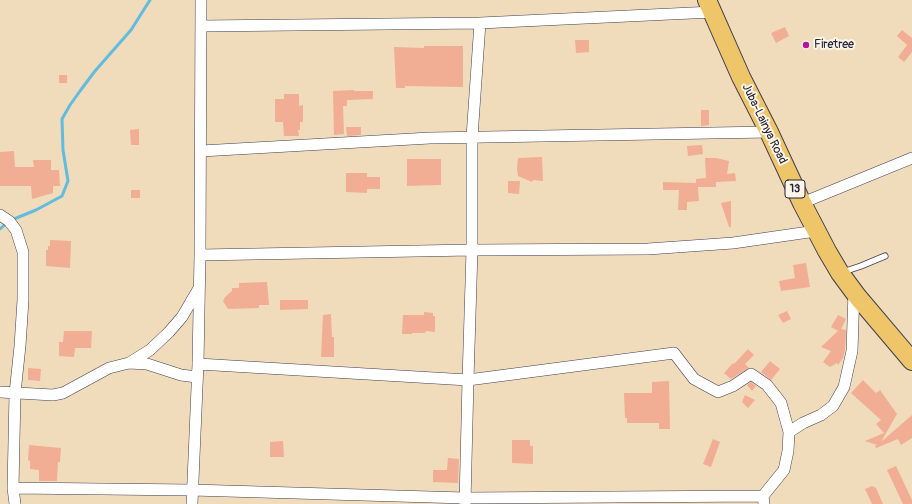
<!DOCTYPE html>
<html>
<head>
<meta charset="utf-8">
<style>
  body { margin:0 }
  canvas { display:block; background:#f0dbba }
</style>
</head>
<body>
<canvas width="912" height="504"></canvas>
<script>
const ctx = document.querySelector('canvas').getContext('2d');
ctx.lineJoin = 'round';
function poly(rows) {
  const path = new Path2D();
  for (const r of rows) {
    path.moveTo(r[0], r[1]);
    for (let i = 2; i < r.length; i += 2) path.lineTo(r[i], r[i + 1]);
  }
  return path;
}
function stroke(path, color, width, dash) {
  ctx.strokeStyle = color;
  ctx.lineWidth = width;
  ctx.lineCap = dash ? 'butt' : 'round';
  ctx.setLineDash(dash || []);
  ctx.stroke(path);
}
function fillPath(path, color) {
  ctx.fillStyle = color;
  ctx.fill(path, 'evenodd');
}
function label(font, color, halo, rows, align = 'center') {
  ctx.font = font + ' Pangolin,sans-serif';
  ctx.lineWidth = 4;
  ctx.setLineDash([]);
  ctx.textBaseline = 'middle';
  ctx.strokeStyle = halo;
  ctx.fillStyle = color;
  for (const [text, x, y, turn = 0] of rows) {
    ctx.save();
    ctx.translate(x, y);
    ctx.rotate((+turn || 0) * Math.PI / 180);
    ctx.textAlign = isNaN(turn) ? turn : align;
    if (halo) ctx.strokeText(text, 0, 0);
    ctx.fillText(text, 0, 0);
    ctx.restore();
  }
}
stroke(poly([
  [0,229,9,221,36,210,62,196,68,181,63,150,62,119,70,105,80,91,95,71,131,30,150,0]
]), '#61bcde', 3);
fillPath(poly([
  [785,27,789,36,776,43,771,33],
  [902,30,912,38,912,52,904,62,898,57,907,45,897,36],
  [575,40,589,40,589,52,576,53],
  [424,46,463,46,463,87,405,86,405,88,396,88,394,47,424,48],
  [59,75,67,75,67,83,59,83],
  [354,90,354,91,373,91,373,99,347,100,347,106,343,106,344,134,334,135,333,91],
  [284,94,299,94,299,106,303,105,303,122,300,122,300,130,298,130,299,136,284,136,283,122,275,122,275,99,284,99],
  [701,110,709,110,709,125,701,126],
  [346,127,361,127,361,135,347,136],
  [139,129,139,145,131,145,130,130],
  [702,145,703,154,688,156,687,146],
  [14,151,15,167,34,167,33,160,51,160,51,170,59,170,60,186,53,186,53,193,32,199,31,186,0,186,0,152],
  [542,157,543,181,533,180,532,182,518,176,517,168,518,158],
  [705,158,716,158,729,161,727,174,735,173,736,181,716,182,716,187,698,187,699,201,687,202,687,210,678,210,679,190,663,190,663,182,696,183,696,179,706,178],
  [407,159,441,159,441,185,407,186],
  [346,173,367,173,367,177,380,177,380,189,367,189,367,193,346,192],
  [508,181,520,181,519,194,508,193],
  [131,190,140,190,140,198,131,198],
  [731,201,731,227,729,227,721,203],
  [50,240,71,241,70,268,46,266,46,250,48,250,48,246,50,246],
  [806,263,810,287,781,291,779,281,795,278,793,265],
  [267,282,269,305,259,305,259,308,228,309,223,301,225,297,232,291,232,288,239,288,239,283],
  [280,300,308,300,308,309,280,310],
  [787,311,791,319,783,323,778,315],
  [424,312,433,313,433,316,435,316,435,332,426,331,425,333,412,333,412,334,402,334,403,315,424,315],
  [331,314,332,337,334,337,334,357,321,357,323,315],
  [838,315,846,319,841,329,846,330,845,350,843,358,838,365,837,363,830,367,823,362,831,351,821,347,838,331,831,327],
  [64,331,92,331,91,348,75,348,74,357,59,356,59,342,63,342],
  [748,349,754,355,745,364,749,368,731,379,724,373,733,363,734,364],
  [770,361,780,369,771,380,761,372],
  [28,368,41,369,40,381,28,380],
  [863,380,876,393,880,390,897,414,881,442,912,415,912,438,901,445,898,439,876,448,875,446,877,445,865,441,884,433,876,424,881,420,851,393],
  [669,381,670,429,659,429,659,423,627,423,627,418,625,418,624,393,652,393,652,382],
  [751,382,756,386,752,391,747,385],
  [745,395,755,400,748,408,742,402],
  [713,439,720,442,711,467,703,464],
  [512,440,530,440,530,446,533,446,533,464,512,463],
  [283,441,284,457,270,457,270,442],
  [29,445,61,448,60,462,58,462,57,481,39,481,39,470,30,469,30,461,28,460],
  [448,458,459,459,458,483,433,482,433,470,447,470],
  [896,466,912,500,912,504,903,504,887,470],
  [872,486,876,488,883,504,872,504,865,489]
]), '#f1ae95');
const lane = poly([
  [843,272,861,266,885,256]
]);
const street = poly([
  [201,26,480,23],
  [201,151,430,138,769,132],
  [802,203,912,158],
  [0,215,9,221,16,230,23,252,23,300,20,346,15,393,13,488,15,504],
  [200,255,472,250,648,249,733,243,816,231],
  [129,363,150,350,169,332,182,317,199,288],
  [198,364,468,380,674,353,694,379,718,392,733,386,751,374,767,385,781,403,789,432],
  [0,392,53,395,63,393,109,368,129,363,147,364,181,375,197,377],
  [13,488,192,490,465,498,763,496],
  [465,503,468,380,472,250,472,137,480,23,713,12],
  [192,504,198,364,200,255,201,0],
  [764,504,763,496,784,470,788,451,789,432,803,423,821,415,833,406,844,387,852,351,854,292]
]);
const primary = poly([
  [707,0,741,77,769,132,802,203,827,251,840,273,857,296,912,361]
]);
stroke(lane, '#413e4e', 7);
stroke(street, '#413e4e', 12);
stroke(primary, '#413e4e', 20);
stroke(lane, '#fff', 5.5);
stroke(street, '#fff', 11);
stroke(primary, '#eec569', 18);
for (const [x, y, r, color] of [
  [806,45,4,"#b5179e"]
]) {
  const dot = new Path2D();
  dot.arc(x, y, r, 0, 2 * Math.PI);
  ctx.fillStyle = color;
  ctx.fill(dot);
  stroke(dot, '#fcf5e5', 1.5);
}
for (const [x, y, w] of [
  [795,189,20]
]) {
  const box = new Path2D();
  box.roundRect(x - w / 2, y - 9, w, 18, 3);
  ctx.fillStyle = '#fcf5e5';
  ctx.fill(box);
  stroke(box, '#22223b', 1);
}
label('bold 11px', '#22223b', null, [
  ["13",795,189]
]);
label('12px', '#22223b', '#fcf5e5', [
  ["Firetree",814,45]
], 'left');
label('12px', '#22223b', '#fcf5e5', [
  ["Juba-Lainya Road",764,124,64]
]);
</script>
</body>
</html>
